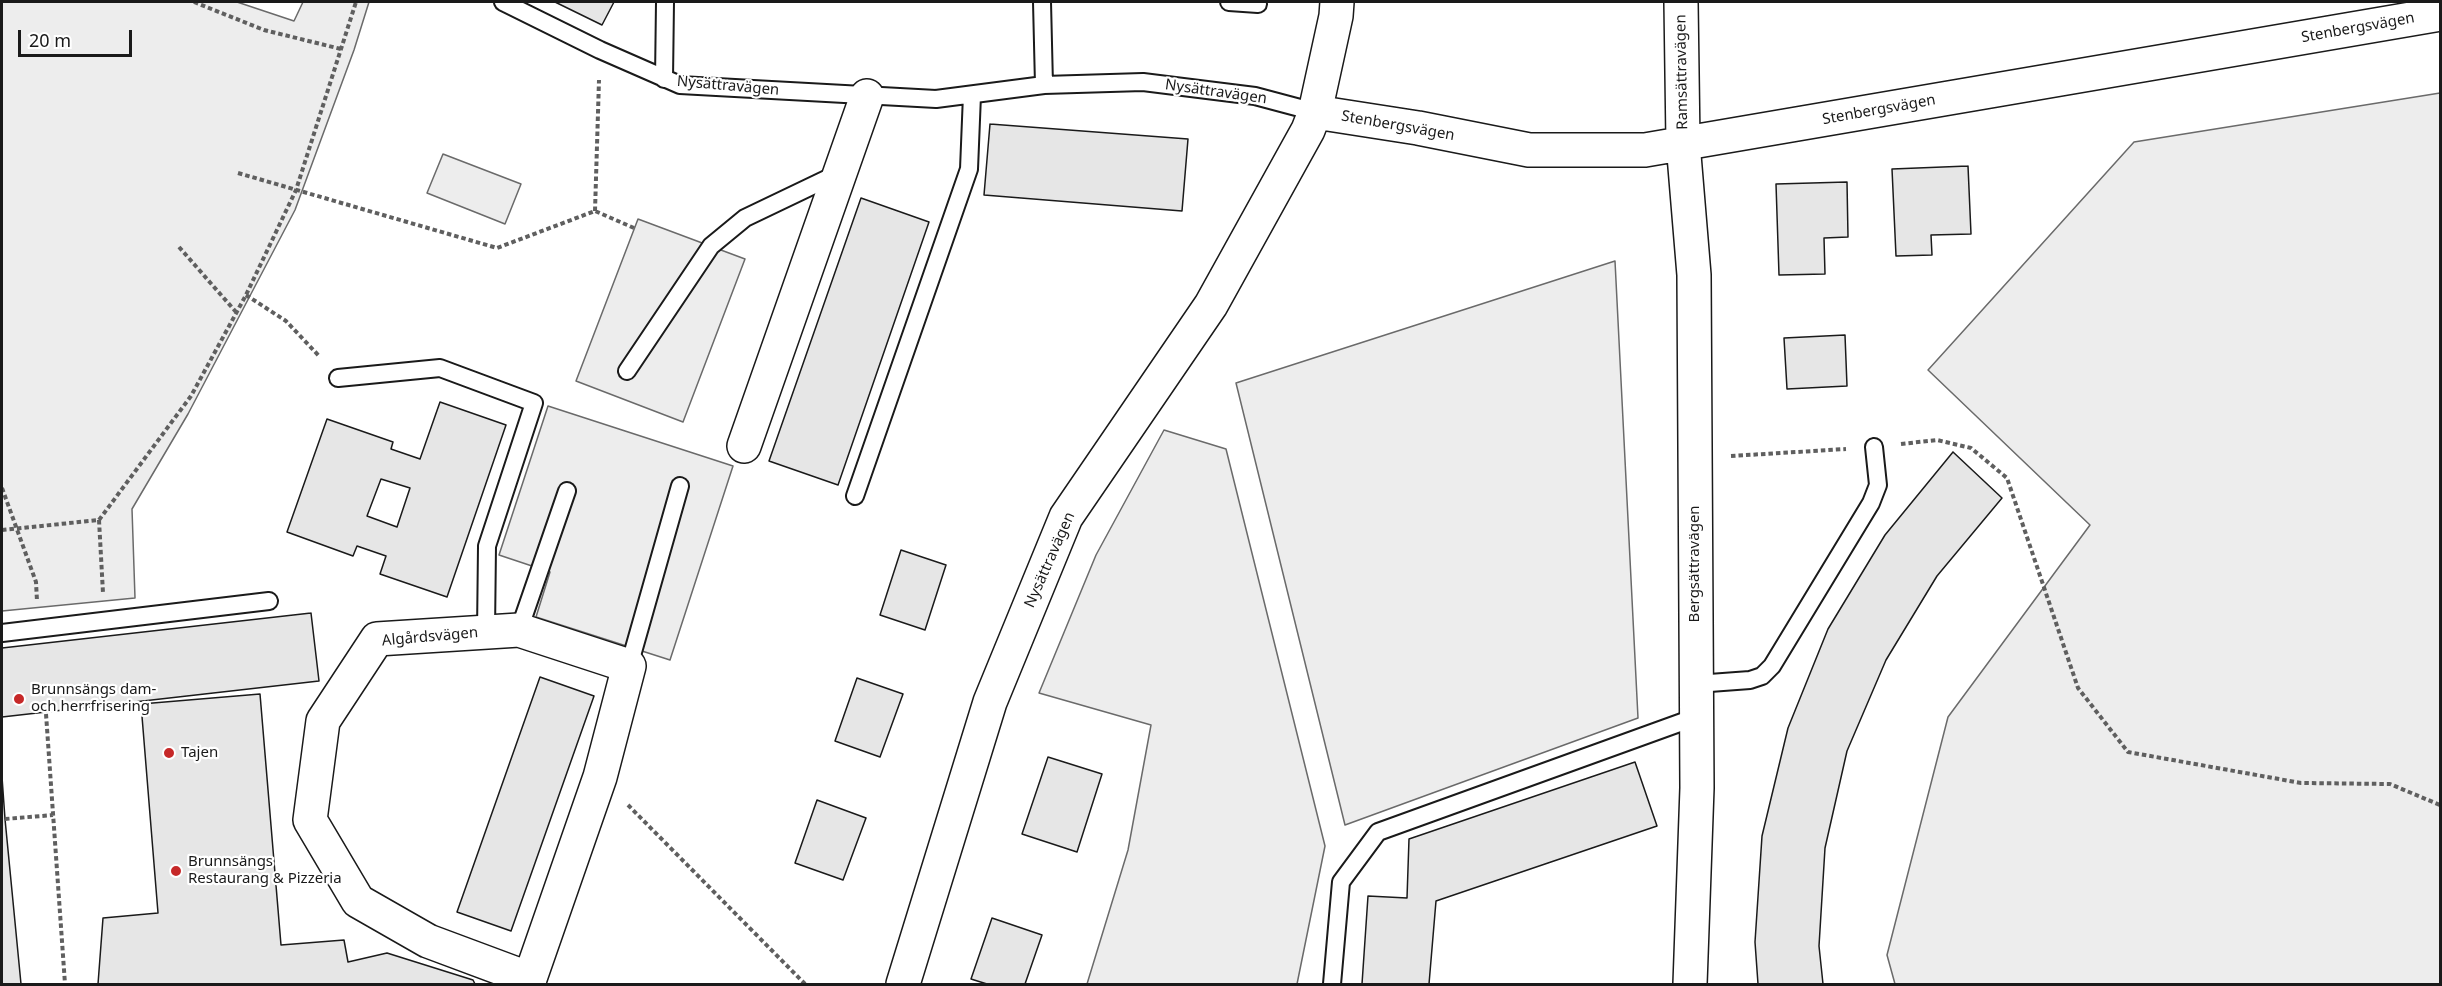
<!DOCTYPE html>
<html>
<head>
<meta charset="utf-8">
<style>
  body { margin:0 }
  #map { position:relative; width:2442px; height:986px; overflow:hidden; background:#fff; font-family:"Noto Sans",sans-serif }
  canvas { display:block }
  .frame { position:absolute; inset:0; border:3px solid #1a1a1a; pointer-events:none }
  .scale { position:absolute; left:18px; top:30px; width:114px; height:27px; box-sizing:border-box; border:3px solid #1a1a1a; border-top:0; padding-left:8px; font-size:18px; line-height:21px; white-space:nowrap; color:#1a1a1a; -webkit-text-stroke:4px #fff; paint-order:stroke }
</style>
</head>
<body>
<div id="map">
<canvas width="2442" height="986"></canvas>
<div class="frame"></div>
<div class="scale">20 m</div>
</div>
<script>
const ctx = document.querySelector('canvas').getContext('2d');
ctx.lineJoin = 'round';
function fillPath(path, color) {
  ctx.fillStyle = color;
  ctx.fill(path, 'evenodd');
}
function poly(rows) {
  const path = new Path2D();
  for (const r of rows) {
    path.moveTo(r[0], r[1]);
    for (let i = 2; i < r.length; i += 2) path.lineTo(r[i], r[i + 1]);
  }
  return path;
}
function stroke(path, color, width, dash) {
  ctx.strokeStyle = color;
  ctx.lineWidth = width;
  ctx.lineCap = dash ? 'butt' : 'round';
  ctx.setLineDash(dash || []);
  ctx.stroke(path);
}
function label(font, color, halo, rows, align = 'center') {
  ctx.font = font + ' "Noto Sans",sans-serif';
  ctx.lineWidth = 4.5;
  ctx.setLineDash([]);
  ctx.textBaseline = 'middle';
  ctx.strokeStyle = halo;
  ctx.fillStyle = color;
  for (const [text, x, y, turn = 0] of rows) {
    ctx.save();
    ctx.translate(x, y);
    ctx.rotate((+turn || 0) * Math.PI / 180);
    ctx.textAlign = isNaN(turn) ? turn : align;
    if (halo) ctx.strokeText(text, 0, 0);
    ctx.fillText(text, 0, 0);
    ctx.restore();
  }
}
const built = poly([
  [2,2,237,2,294,21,303,2,369,2,354,50,295,210,188,414,132,509,135,598,2,611,2,2],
  [2440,93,2440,984,1895,984,1887,955,1948,717,2090,525,1928,370,2134,142,2440,93],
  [443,154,521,184,505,224,427,193,443,154],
  [638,219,745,259,683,422,576,381,638,219],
  [1615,261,1638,718,1345,825,1236,383,1615,261],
  [548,406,733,466,670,660,536,617,550,572,499,555,548,406],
  [1164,430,1226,449,1325,846,1297,984,1087,984,1128,850,1151,725,1039,693,1096,555,1164,430]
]);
fillPath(built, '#ededed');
stroke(built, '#6a6a6a', 1.5);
const building = poly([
  [555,2,614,2,602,25,555,2],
  [990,124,1188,139,1182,211,984,195,990,124],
  [1968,166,1971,234,1931,235,1932,255,1896,256,1892,169,1968,166],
  [1847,182,1848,237,1824,238,1825,274,1779,275,1776,184,1847,182],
  [861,198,929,222,838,485,769,461,861,198],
  [1845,335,1847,386,1787,389,1784,338,1845,335],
  [440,402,506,425,447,597,380,574,386,556,357,546,353,556,287,532,327,419,393,442,391,449,420,459,440,402],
  [381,479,410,488,397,527,367,516,381,479],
  [1953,452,2002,498,1937,576,1886,660,1847,751,1825,848,1819,946,1823,984,1758,984,1755,942,1762,836,1788,728,1828,629,1885,535,1953,452],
  [901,550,946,565,925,630,880,615,901,550],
  [311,613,319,681,2,717,2,648,311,613],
  [540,677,594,696,511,931,457,912,540,677],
  [857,678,903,694,880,757,835,741,857,678],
  [260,694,281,945,344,940,348,962,387,953,473,980,475,984,98,984,103,918,158,913,141,704,260,694],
  [1048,757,1102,774,1077,852,1022,834,1048,757],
  [1635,762,1657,826,1436,901,1429,984,1362,984,1368,896,1407,898,1409,839,1635,762],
  [2,777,5,819,21,984,2,984,2,777],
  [817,800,866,818,843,880,795,863,817,800],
  [992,918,1042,935,1025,984,987,984,971,979,992,918]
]);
fillPath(building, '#e6e6e6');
stroke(building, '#1a1a1a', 1.5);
const lane = poly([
  [503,2,600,50,680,85,936,99,1044,85,1143,82,1255,96,1315,112],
  [1042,2,1044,85],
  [1229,2,1258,4],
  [664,79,665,2],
  [627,371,711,246,745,218,839,173],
  [338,378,440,368,534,403,487,546,486,632],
  [855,496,969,169,972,95],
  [519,630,567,491],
  [2,633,269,601],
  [629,666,680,486],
  [1696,684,1750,680,1762,676,1772,666,1871,503,1878,485,1874,447],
  [1332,984,1341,882,1378,832,1696,717]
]);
const street = poly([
  [1681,2,1683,143,1694,275,1697,788,1690,984],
  [1315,112,1418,128,1529,150,1645,150,2440,14],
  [744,446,867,96],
  [528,984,600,777,629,666,519,630,377,639,323,721,310,820,358,901,428,941,530,979],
  [903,984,990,702,1066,517,1211,305,1308,130,1315,112,1336,16,1337,2]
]);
stroke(lane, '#1a1a1a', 20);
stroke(street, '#1a1a1a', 36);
stroke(poly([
  [194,2,264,30,341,49],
  [238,173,497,248,595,211,634,228],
  [595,211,599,80],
  [179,247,236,312],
  [246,295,286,321,320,357],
  [1901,444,1937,440,1971,448,2007,478,2078,688,2128,752,2301,783,2390,784,2440,805],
  [1731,456,1846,449],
  [2,488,36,582,37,601],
  [99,520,103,593],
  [2,530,99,520,191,396,246,295,296,190,356,2],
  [46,714,65,984],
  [628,805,805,984],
  [5,819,53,815]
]), '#5f5f5f', 4, [4.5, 3]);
stroke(lane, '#fff', 16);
stroke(street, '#fff', 33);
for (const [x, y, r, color] of [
  [19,699,6,"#c62828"],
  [169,753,6,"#c62828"],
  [176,871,6,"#c62828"]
]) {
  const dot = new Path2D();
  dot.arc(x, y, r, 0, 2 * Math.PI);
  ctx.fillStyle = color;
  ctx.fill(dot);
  stroke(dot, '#fff', 2);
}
label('15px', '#1a1a1a', '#fff', [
  ["Stenbergsvägen",2358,28,-10],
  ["Ramsättravägen",1682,72,-91],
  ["Nysättravägen",728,86,5],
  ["Nysättravägen",1216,92,8],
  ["Stenbergsvägen",1879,110,-10],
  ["Stenbergsvägen",1398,126,10],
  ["Nysättravägen",1050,560,-66],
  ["Bergsättravägen",1695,564,-90],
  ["Algårdsvägen",430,637,-5]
]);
label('15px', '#1a1a1a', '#fff', [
  ["Brunnsängs dam-",31,690],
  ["och herrfrisering",31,707],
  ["Tajen",181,753],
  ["Brunnsängs",188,862],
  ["Restaurang & Pizzeria",188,879]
], 'left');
</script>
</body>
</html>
